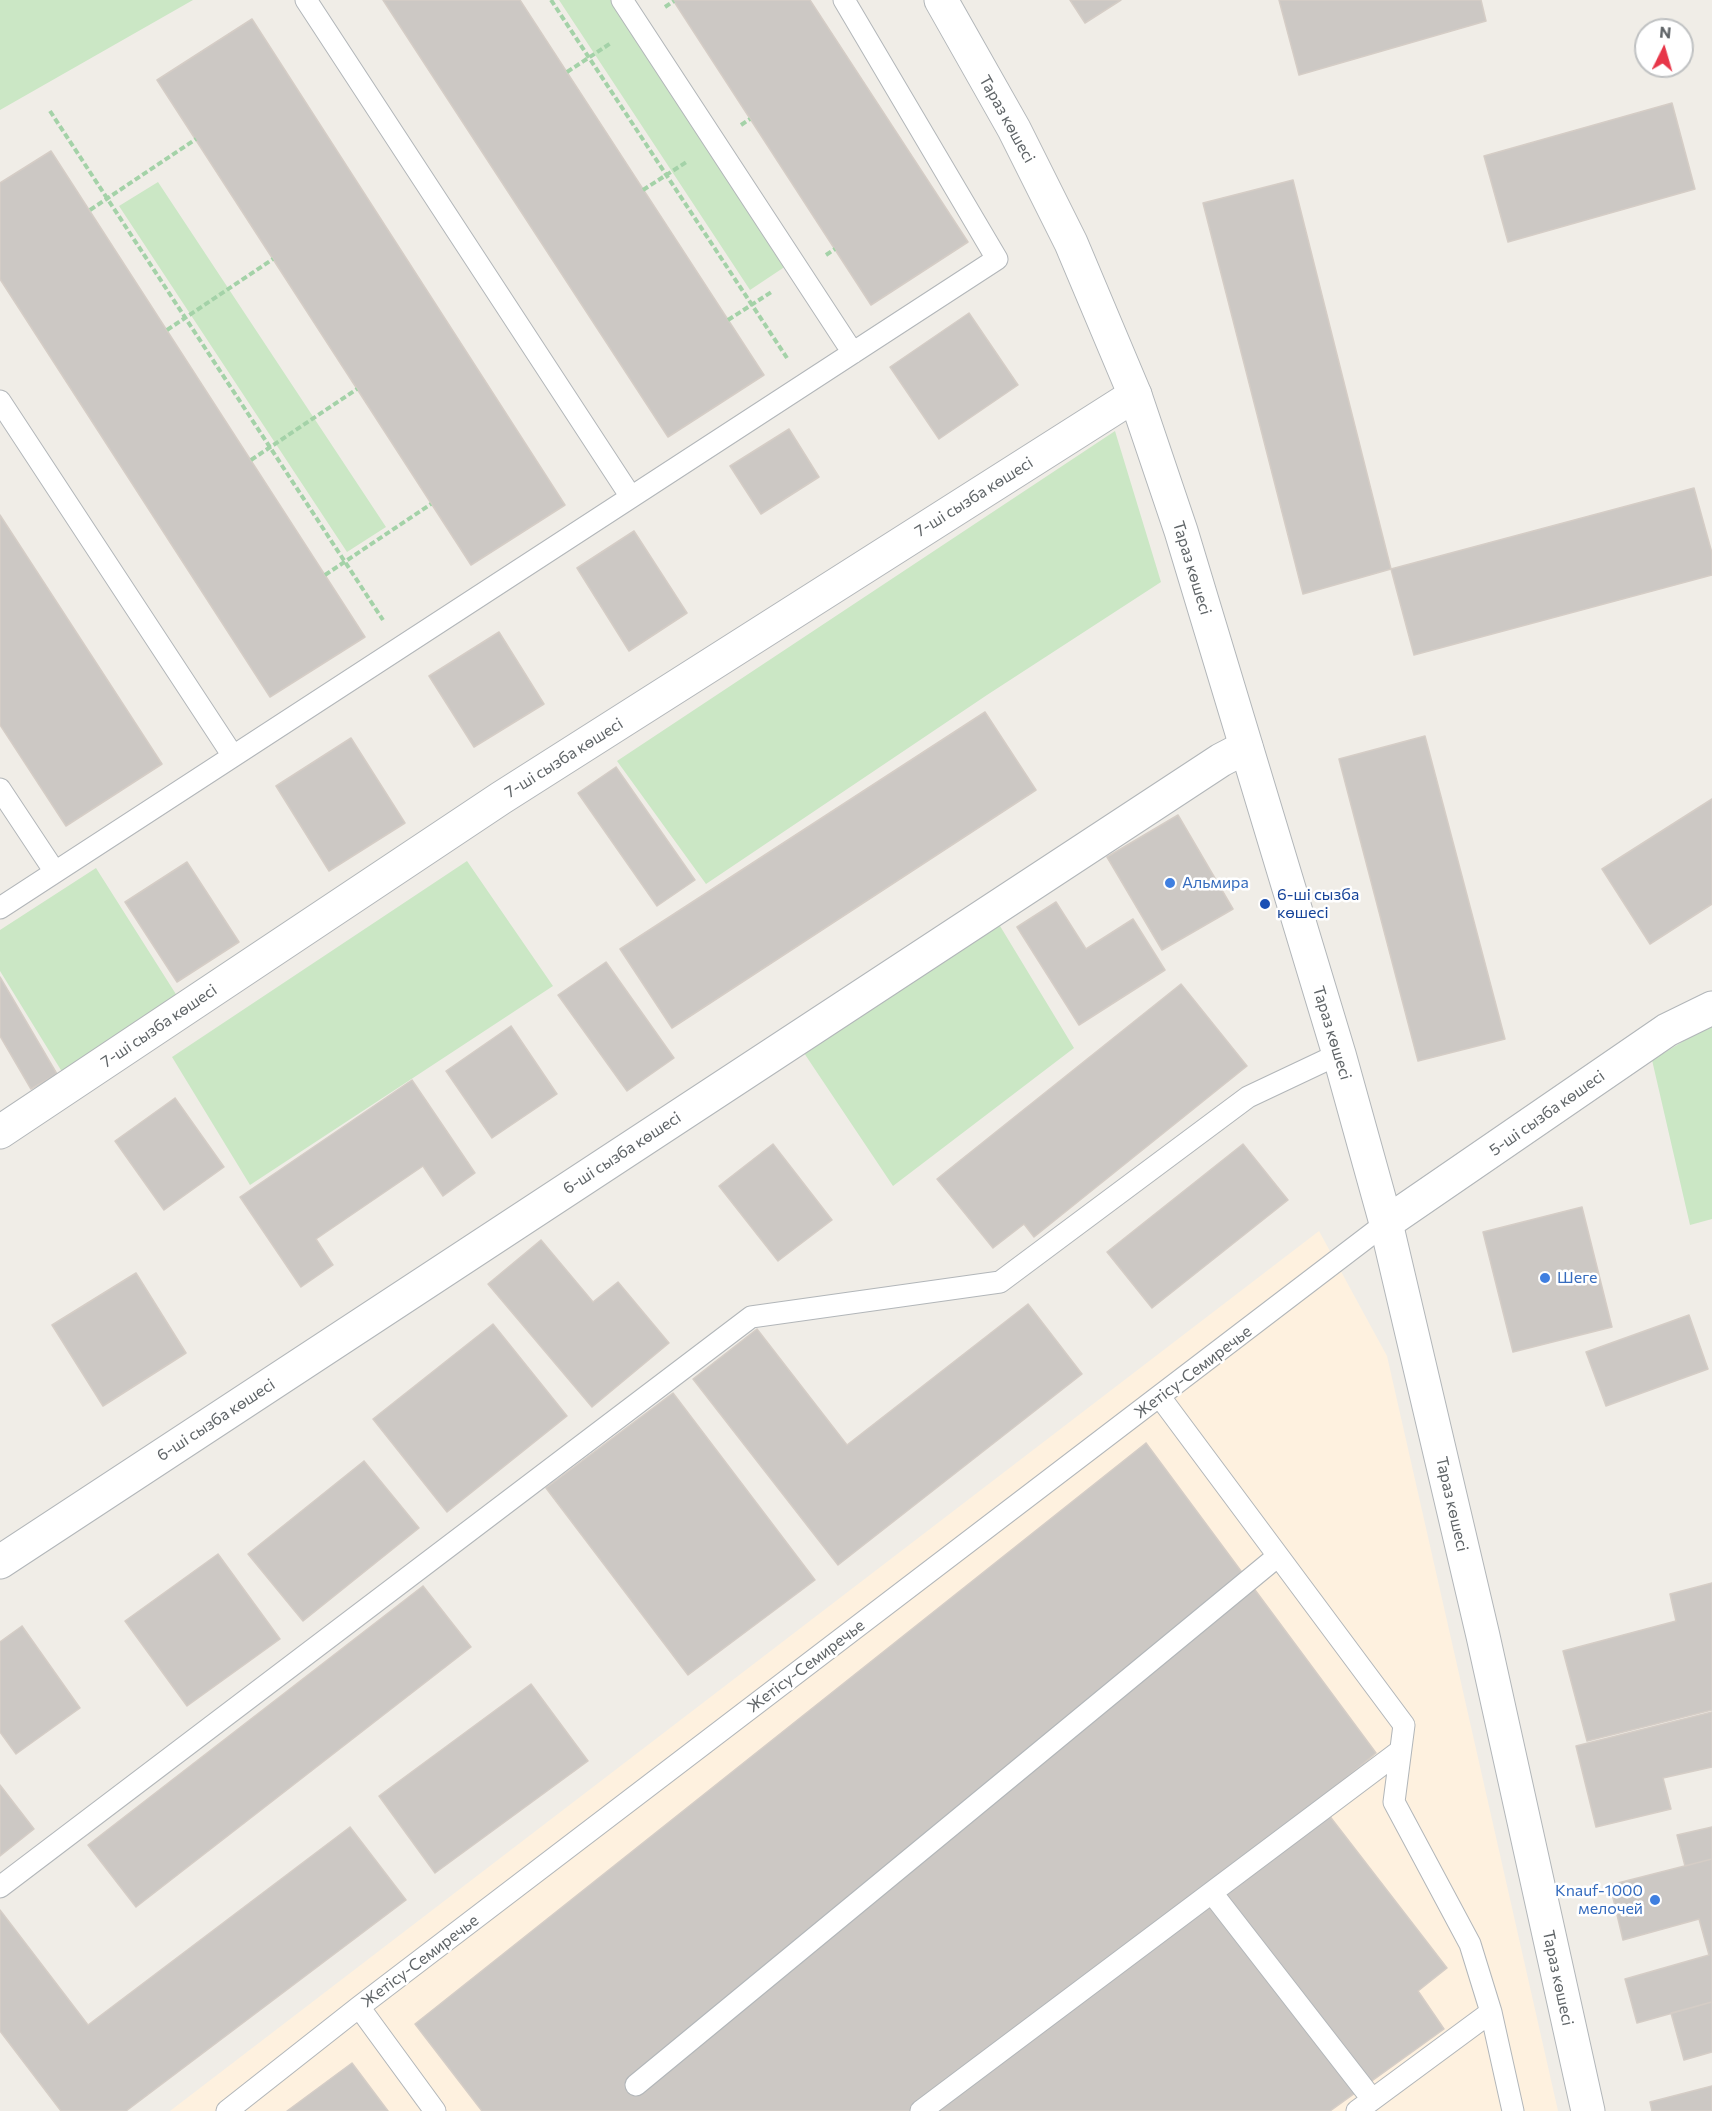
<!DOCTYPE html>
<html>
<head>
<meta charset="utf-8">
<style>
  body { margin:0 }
  #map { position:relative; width:1712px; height:2111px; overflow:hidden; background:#f0ede7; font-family:Commissioner,sans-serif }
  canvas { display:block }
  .north { position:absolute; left:1634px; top:18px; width:60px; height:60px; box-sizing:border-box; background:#fff; border:2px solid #bfc1c2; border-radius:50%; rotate:5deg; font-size:16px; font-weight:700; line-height:24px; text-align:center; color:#5f6467 }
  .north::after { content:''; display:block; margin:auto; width:21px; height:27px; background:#e73649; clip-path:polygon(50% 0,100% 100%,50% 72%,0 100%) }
</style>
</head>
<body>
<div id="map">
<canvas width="1712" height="2111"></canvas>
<div class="north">N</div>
</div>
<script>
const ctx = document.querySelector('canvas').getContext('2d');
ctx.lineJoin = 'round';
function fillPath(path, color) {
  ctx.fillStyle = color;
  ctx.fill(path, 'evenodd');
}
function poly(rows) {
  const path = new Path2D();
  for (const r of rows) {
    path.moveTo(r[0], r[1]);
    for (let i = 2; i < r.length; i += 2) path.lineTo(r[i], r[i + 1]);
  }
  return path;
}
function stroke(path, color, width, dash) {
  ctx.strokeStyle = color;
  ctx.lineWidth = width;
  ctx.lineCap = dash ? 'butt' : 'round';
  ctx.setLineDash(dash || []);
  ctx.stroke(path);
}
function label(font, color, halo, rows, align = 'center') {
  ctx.font = font + ' Commissioner,sans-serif';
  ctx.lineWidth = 5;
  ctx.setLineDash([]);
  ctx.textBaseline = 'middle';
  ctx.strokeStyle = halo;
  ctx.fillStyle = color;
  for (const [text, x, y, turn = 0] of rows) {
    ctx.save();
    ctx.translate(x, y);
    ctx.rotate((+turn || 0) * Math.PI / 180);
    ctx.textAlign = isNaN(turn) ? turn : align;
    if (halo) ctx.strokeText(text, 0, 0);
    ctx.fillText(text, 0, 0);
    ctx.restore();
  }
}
fillPath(poly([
  [1319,1231,1387,1356,1558,2111,170,2111]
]), '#fef1df');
fillPath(poly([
  [0,0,193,0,0,110],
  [559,0,615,0,789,264,750,290],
  [158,182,386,527,347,552,119,206],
  [1115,431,1161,582,987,695,706,884,617,761],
  [467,861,553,986,250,1185,172,1057],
  [96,868,179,999,64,1075,0,971,0,930],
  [997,921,1074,1048,893,1186,802,1050],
  [1712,1024,1712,1219,1690,1225,1652,1060]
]), '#cbe7c5');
const building = poly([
  [383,0,520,0,764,375,668,437,383,0],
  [673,0,810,0,968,242,871,305,673,0],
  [1070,0,1121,0,1085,23,1070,0],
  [1279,0,1481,0,1486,21,1299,75,1279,0],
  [252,19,565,505,471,565,157,80,252,19],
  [1672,103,1695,189,1508,242,1484,156,1672,103],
  [51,151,365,637,270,697,0,279,0,183,51,151],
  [1293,180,1391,569,1303,594,1203,203,1293,180],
  [969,313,1018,385,939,439,890,367,969,313],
  [789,429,819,477,761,514,730,466,789,429],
  [1694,488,1712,553,1712,575,1414,655,1391,569,1694,488],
  [0,515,162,764,66,826,0,725,0,515],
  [634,531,687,613,629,651,577,568,634,531],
  [499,632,544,704,474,747,429,676,499,632],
  [985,712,1036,790,672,1028,620,949,985,712],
  [1425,736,1505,1039,1418,1061,1339,759,1425,736],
  [351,738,405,823,329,871,276,786,351,738],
  [616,767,695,880,657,906,578,793,616,767],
  [1712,799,1712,904,1650,944,1602,869,1712,799],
  [1178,815,1233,909,1162,950,1107,857,1178,815],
  [187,862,239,942,177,982,125,902,187,862],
  [1056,902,1086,949,1133,919,1165,970,1079,1025,1017,927,1056,902],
  [606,962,674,1058,627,1091,558,995,606,962],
  [0,977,57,1074,31,1089,0,1036,0,977],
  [1181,984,1247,1066,1034,1237,1024,1224,993,1248,937,1179,1181,984],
  [511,1026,557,1094,492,1138,446,1071,511,1026],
  [412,1080,475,1173,443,1196,423,1166,316,1239,333,1265,301,1287,240,1197,412,1080],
  [175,1098,224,1167,164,1210,115,1141,175,1098],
  [773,1144,832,1220,778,1261,719,1186,773,1144],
  [1243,1144,1288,1200,1152,1308,1107,1252,1243,1144],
  [1582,1207,1612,1327,1513,1352,1483,1232,1582,1207],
  [541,1240,593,1302,618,1282,669,1343,592,1407,488,1284,541,1240],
  [136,1273,186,1353,103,1406,52,1325,136,1273],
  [1028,1304,1082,1374,838,1565,693,1379,757,1329,847,1445,1028,1304],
  [1689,1315,1708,1369,1606,1406,1586,1352,1689,1315],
  [493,1324,567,1416,447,1512,373,1419,493,1324],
  [673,1393,815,1580,688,1675,546,1488,673,1393],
  [1146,1443,1376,1753,1318,1801,1447,1968,1418,1991,1444,2029,1330,2111,482,2111,415,2024,1146,1443],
  [364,1461,419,1528,303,1621,248,1554,364,1461],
  [218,1554,280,1639,187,1706,125,1621,218,1554],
  [1712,1583,1712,1710,1587,1741,1563,1651,1676,1621,1670,1594,1712,1583],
  [423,1586,471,1647,136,1907,88,1845,423,1586],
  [22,1626,80,1708,16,1754,0,1732,0,1642,22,1626],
  [531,1684,588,1761,435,1873,379,1796,531,1684],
  [1712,1712,1712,1767,1663,1778,1671,1809,1596,1827,1576,1746,1712,1712],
  [0,1785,34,1829,0,1856,0,1785],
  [350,1827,406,1900,126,2111,61,2111,0,2031,0,1910,88,2025,350,1827],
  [1712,1827,1712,1859,1685,1866,1677,1835,1712,1827],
  [1712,1859,1712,2002,1637,2023,1625,1979,1709,1955,1699,1919,1623,1940,1610,1885,1712,1859],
  [1712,2002,1712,2052,1684,2060,1671,2013,1712,2002],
  [352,2063,388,2111,287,2111,352,2063],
  [1712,2086,1712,2111,1652,2111,1650,2102,1712,2086]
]);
fillPath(building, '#ccc8c4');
stroke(building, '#d5cdc6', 1.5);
const service = poly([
  [306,0,631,497],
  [622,0,853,353],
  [0,401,233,756],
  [0,789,55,872],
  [0,908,997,259,844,0],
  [1160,1397,1404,1725,1394,1802,1470,1944,1491,2012,1357,2111],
  [0,1887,751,1317,1000,1282,1248,1097,1339,1054],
  [1212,1893,1372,2099],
  [359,2007,435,2111],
  [1491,2012,1513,2111],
  [636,2085,1278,1556],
  [227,2111,359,2007,1386,1223],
  [921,2111,1400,1751]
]);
const minor = poly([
  [0,1132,501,798,1135,395],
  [1386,1223,1667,1030,1712,1008],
  [0,1562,1221,760,1246,747]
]);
const tertiary = poly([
  [941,0,1014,129,1071,243,1135,395,1181,531,1339,1054,1386,1223,1483,1636,1588,2111]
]);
stroke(service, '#b2b6b9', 23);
stroke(minor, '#b2b6b9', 35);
stroke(tertiary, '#b2b6b9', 35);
stroke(poly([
  [551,0,787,358],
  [665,7,674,1],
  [567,72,611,43],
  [50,111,383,620],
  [741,125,750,119],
  [643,190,688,161],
  [90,210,196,139],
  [826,255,835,249],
  [728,320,773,291],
  [167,330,273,259],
  [251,460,357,389],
  [325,575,431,504]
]), '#a4d2a8', 4, [6, 3]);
stroke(service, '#fff', 21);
stroke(minor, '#fff', 33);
stroke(tertiary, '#fff', 33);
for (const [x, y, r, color] of [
  [1170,883,6,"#3f7fe0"],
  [1265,904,6,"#1a4fb4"],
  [1545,1278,6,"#3f7fe0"],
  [1655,1900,6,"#3f7fe0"]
]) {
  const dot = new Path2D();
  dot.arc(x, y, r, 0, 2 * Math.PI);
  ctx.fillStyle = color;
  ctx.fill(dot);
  stroke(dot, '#fff', 2);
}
label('16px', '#5f6467', '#fff', [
  ["Тараз көшесі",1007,119,61],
  ["7-ші сызба көшесі",974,497,-32],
  ["Тараз көшесі",1192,568,73],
  ["7-ші сызба көшесі",564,758,-32],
  ["7-ші сызба көшесі",159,1026,-34],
  ["Тараз көшесі",1332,1033,73],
  ["5-ші сызба көшесі",1547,1113,-35],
  ["6-ші сызба көшесі",622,1153,-33],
  ["Жетісу-Семиречье",1193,1372,-37],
  ["6-ші сызба көшесі",216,1420,-33],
  ["Тараз көшесі",1452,1504,77],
  ["Жетісу-Семиречье",806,1666,-37],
  ["Жетісу-Семиречье",420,1961,-37],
  ["Тараз көшесі",1558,1978,78]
]);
label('16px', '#366cbe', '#fff', [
  ["Альмира",1182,883],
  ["Шеге",1557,1278],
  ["Knauf-1000",1643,1891,"right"],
  ["мелочей",1643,1909,"right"]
], 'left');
label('16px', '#164399', '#fff', [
  ["6-ші сызба",1277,895],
  ["көшесі",1277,913]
], 'left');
</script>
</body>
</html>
